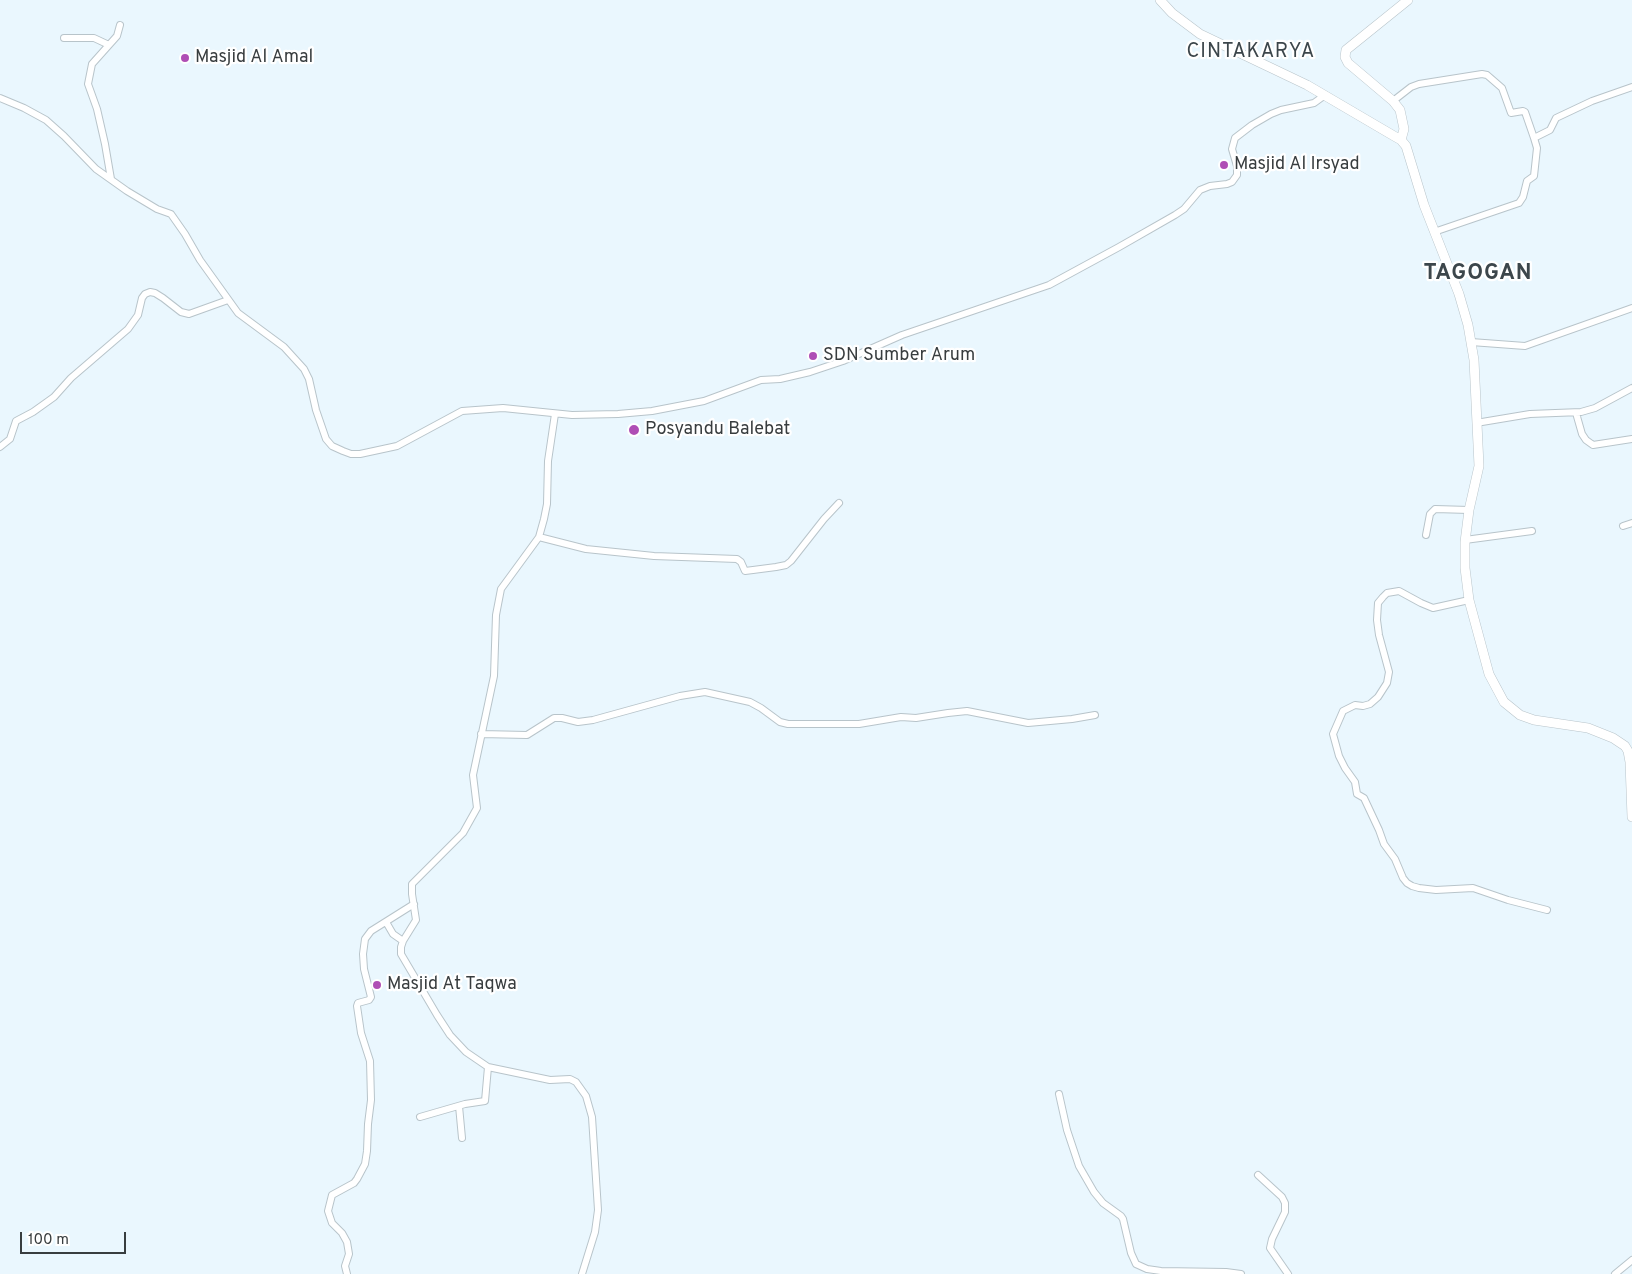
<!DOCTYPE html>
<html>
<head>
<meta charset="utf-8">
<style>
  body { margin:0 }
  #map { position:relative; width:1632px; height:1274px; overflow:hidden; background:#eaf7fe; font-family:Overpass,sans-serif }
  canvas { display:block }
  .scale { position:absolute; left:20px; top:1232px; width:106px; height:22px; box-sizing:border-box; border:2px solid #383d3f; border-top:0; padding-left:6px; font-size:15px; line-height:18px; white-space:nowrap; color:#383d3f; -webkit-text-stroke:4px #fff; paint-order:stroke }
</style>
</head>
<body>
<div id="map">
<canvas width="1632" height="1274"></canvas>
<div class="scale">100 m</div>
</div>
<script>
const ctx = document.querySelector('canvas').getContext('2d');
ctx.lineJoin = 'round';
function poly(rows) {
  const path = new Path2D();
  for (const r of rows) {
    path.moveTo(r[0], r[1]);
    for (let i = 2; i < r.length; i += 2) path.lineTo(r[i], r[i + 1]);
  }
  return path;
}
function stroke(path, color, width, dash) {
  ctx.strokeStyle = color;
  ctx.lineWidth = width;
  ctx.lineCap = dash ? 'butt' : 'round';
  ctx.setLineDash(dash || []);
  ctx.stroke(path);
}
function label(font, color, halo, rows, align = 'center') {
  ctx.font = font + ' Overpass,sans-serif';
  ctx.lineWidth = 4.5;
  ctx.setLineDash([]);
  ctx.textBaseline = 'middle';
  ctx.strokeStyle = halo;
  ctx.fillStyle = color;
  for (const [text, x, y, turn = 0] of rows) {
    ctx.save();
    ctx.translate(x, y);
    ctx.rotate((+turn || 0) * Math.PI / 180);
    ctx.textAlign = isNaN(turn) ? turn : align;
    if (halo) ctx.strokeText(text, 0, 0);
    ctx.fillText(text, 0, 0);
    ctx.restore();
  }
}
const street = poly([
  [64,38,94,38,109,45],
  [0,98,24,108,46,120,64,136,96,169,127,191,157,209,171,214,185,234,200,260,238,313,284,347,304,369,309,379,316,410,326,439,332,446,343,451,351,454,360,454,397,446,462,411,503,408,572,415,618,414,652,411,704,401,761,380,780,379,810,372,843,361,902,335,1049,285,1119,247,1175,215,1184,209,1200,190,1210,186,1227,184,1232,182,1237,175,1237,166,1232,149,1235,138,1252,125,1271,114,1281,110,1314,103,1325,95],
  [1393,101,1411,87,1419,84,1482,74,1487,75,1502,88,1511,113,1523,111,1525,112,1534,138,1537,148,1534,176,1527,181,1523,197,1519,203,1434,232],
  [1534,138,1550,130,1556,118,1592,101,1632,87],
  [111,179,105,144,97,109,88,84,92,64,117,36,120,25],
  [1471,342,1525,346,1632,308],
  [1576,413,1582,434,1586,440,1593,445,1632,439],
  [555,414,548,461,547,504,544,519,539,537,501,589,496,615,494,676,473,775,477,808,463,833,412,884,412,894,416,920,403,941,401,947,401,954,437,1015,450,1035,466,1052,488,1067,550,1080,570,1079,576,1082,586,1096,592,1117,598,1210,595,1232,582,1274],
  [1476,423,1530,414,1581,412,1595,408,1632,388],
  [0,447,10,439,16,421,33,412,54,397,71,378,128,329,138,315,142,298,145,294,150,292,155,293,163,298,181,312,189,314,228,300],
  [1623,526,1632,523],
  [1426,535,1430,514,1435,509,1469,510],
  [539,537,586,549,654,556,737,559,741,562,745,571,753,570,776,567,786,565,791,561,824,519,839,503],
  [1465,540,1532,531],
  [1469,600,1433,608,1421,603,1399,591,1387,593,1383,597,1378,603,1377,620,1379,635,1389,672,1387,683,1378,697,1370,704,1363,706,1355,705,1343,711,1333,734,1339,756,1345,768,1355,782,1357,794,1364,798,1379,830,1384,844,1395,859,1403,878,1407,883,1412,886,1419,888,1436,890,1473,888,1508,900,1547,910],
  [481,734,527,735,554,718,562,718,578,722,593,720,680,696,705,692,750,702,761,708,780,722,788,724,859,724,901,717,916,718,948,713,967,711,1028,723,1072,719,1095,715],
  [386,922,393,934,403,941],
  [1059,1094,1067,1130,1079,1166,1094,1192,1103,1203,1121,1216,1123,1219,1131,1253,1136,1264,1147,1269,1161,1271,1226,1272,1241,1274],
  [459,1106,462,1138],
  [420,1117,465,1104,485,1101,488,1067],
  [1258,1175,1282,1197,1285,1203,1285,1212,1272,1239,1270,1248,1288,1274],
  [347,1274,345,1266,349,1254,347,1242,342,1233,332,1223,328,1211,332,1195,354,1183,357,1179,365,1164,367,1151,368,1124,371,1100,370,1061,361,1033,357,1006,358,1003,369,1000,371,997,364,969,363,954,365,939,371,931,414,904],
  [1615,1274,1632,1260]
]);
const secondary = poly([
  [1160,0,1172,13,1200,34,1307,85,1394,136,1401,140,1406,146,1424,205,1459,294,1468,325,1474,360,1479,466,1469,510,1465,542,1465,568,1469,600,1489,674,1504,702,1520,715,1534,720,1588,728,1613,738,1625,746,1628,751,1630,762,1632,817],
  [1401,140,1404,129,1400,110,1393,101,1348,63,1345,57,1346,50,1351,46,1408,0]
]);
stroke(street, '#b8c4ca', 8);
stroke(secondary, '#b8c4ca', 10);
stroke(street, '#fff', 6);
stroke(secondary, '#fff', 9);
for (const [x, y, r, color] of [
  [185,58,5,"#af4eb5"],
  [1224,165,5,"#af4eb5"],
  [813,356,5,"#af4eb5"],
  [634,430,6,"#af4eb5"],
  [377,985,5,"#af4eb5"]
]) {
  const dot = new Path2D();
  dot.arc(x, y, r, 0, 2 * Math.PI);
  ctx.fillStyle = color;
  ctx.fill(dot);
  stroke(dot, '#fff', 2);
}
label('18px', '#383d3f', '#fff', [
  ["Masjid Al Amal",195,58],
  ["Masjid Al Irsyad",1234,165],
  ["SDN Sumber Arum",823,356],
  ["Posyandu Balebat",645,430],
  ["Masjid At Taqwa",387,985]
], 'left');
ctx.letterSpacing = '1px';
label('20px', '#3c464b', '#fff', [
  ["CINTAKARYA",1251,53]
]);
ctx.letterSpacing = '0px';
ctx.letterSpacing = '1px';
label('bold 22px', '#3c464b', '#fff', [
  ["TAGOGAN",1478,275]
]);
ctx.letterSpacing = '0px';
</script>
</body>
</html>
